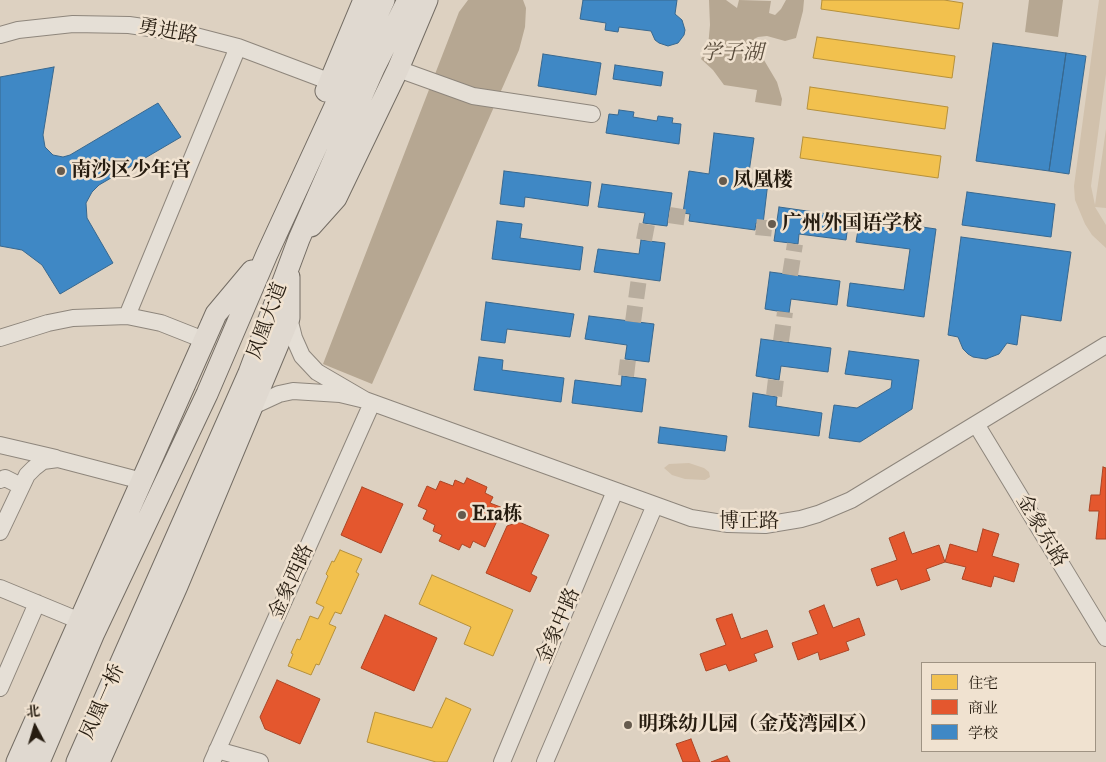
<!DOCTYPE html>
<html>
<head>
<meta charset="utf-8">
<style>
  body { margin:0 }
  #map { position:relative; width:1106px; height:762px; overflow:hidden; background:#ddd1c1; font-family:"IM FELL Great Primer","Noto Serif SC",serif }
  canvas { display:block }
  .legend { position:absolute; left:921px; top:662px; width:175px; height:90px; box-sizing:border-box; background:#f0e2d0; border:1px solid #9f9383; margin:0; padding:6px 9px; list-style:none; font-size:15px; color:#261c10 }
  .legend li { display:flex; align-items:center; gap:10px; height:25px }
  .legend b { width:25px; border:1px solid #9f9383 }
  .north { position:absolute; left:10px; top:702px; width:50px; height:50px; -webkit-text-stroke:4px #f0e2d0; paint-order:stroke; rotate:354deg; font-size:14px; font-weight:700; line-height:20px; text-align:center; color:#261c10 }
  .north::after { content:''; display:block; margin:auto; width:18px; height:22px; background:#261c10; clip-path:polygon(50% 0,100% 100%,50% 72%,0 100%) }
</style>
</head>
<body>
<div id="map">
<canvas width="1106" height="762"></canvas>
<ul class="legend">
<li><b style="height:14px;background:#f2c14e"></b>住宅</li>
<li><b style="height:14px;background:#e4572e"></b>商业</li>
<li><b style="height:14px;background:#3f88c5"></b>学校</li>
</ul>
<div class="north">北</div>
</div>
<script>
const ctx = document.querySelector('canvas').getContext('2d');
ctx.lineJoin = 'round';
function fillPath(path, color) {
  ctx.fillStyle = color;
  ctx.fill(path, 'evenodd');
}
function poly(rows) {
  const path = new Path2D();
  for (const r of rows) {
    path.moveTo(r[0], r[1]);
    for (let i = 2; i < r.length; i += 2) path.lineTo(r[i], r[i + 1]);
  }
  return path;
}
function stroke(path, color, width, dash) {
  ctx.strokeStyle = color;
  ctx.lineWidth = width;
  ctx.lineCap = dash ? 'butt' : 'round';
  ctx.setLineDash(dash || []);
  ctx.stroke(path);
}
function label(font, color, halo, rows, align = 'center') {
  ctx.font = font + ' "IM FELL Great Primer","Noto Serif SC",serif';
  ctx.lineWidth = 5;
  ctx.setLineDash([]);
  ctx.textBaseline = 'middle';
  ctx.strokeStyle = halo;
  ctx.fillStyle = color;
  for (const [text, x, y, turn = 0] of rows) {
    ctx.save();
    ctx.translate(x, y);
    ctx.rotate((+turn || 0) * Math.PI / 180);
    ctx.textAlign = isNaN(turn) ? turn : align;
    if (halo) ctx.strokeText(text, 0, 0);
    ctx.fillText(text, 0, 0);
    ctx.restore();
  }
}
fillPath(poly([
  [1099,0,1106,0,1106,74,1091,186,1095,205,1106,129,1106,208,1095,207,1106,225,1106,248,1092,235,1085,224,1075,200,1074,186],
  [689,463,704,468,709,472,710,477,705,480,685,479,672,475,664,468,669,464]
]), '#d1c1ac');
fillPath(poly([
  [468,0,523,0,526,8,525,27,519,50,372,384,323,364,459,12],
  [709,0,726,0,737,8,739,0,771,1,769,13,775,15,781,9,786,0,804,0,803,11,796,38,785,41,767,36,758,37,754,39,758,50,777,82,782,99,781,106,755,102,757,90,724,85,713,70,701,59,708,47,710,25],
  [1029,0,1063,0,1058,37,1025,32]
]), '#b6a792');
const homes = poly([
  [822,0,944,0,963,3,959,29,821,9,822,0],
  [817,37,955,56,952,78,813,58,817,37],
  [810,87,948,107,945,129,807,109,810,87],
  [803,137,941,156,938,178,800,158,803,137],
  [340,550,362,559,356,572,359,574,341,614,335,612,329,624,336,627,319,665,316,664,311,675,288,666,293,654,291,653,297,639,300,640,310,616,318,619,324,607,316,603,328,576,326,574,332,561,334,562,340,550],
  [432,575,513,610,493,656,464,644,471,627,419,604,432,575],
  [446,698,471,709,447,762,436,762,367,742,375,712,432,728,446,698]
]);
fillPath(homes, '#f2c14e');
stroke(homes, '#b5903b', 1);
const shops = poly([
  [1103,467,1106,468,1106,539,1096,539,1099,511,1089,511,1091,495,1100,495,1103,467],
  [467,478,487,487,485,493,493,497,490,503,503,508,485,547,473,541,470,548,462,544,459,550,439,541,442,535,433,531,435,525,423,519,427,510,418,506,427,486,436,490,440,481,453,486,455,480,464,484,467,478],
  [362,487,403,504,381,553,341,535,362,487],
  [519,522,549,535,531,574,537,577,530,592,486,573,507,526,519,522],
  [983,529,999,534,992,556,1019,564,1014,582,994,576,991,587,962,579,966,567,945,562,950,544,977,552,983,529],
  [904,532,912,554,939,545,945,562,926,569,930,580,901,590,897,579,877,586,871,569,897,560,889,538,904,532],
  [824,605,833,628,859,618,865,635,846,642,849,650,820,660,818,652,798,660,792,643,818,634,809,611,824,605],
  [732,614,741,639,767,630,773,647,754,654,757,661,729,671,726,664,706,671,700,654,726,645,716,619,732,614],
  [385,615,437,638,414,691,361,668,385,615],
  [277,680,320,699,300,744,265,729,260,717,277,680],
  [691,739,700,762,683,762,676,744,691,739],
  [727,756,730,762,711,762,727,756]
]);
fillPath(shops, '#e4572e');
stroke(shops, '#ab4525', 1);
const schools = poly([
  [583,0,677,0,675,14,682,20,685,30,684,35,678,43,668,46,659,43,655,40,651,31,619,27,618,32,605,30,606,23,580,19,583,0],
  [993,43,1066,53,1049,171,976,161,993,43],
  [1066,53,1086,56,1069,174,1049,171,1066,53],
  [543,54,601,63,596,95,538,86,543,54],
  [615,65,663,72,661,86,613,79,615,65],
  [54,67,43,135,45,147,53,155,63,157,70,155,158,103,181,137,99,185,92,192,86,203,87,218,113,263,60,294,42,265,22,250,0,246,0,77,54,67],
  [619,110,634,112,633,117,657,121,658,116,673,118,672,123,681,124,679,144,606,133,609,114,618,115,619,110],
  [714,133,754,138,748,179,768,182,763,224,756,223,755,230,689,221,690,214,683,213,689,171,709,174,714,133],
  [504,171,591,182,588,206,525,197,524,207,500,204,504,171],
  [602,184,672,193,667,226,643,223,645,213,598,207,602,184],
  [967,192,1055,204,1051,237,962,225,967,192],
  [779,207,849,217,846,240,799,234,798,244,774,241,779,207],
  [860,218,936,229,924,317,847,306,850,283,904,290,910,249,856,242,860,218],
  [497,221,522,224,520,238,583,247,580,270,492,259,497,221],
  [961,237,1071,252,1061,321,1021,315,1017,345,1007,343,999,354,986,359,973,357,968,354,963,349,958,337,948,335,961,237],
  [641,240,665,243,660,281,594,272,598,249,639,254,641,240],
  [770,272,840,281,837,305,791,299,789,313,765,309,770,272],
  [486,302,574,314,570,337,507,329,505,343,481,340,486,302],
  [589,316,654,324,649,362,625,359,627,345,585,339,589,316],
  [761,339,831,348,828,372,781,366,779,380,756,376,761,339],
  [849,351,919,360,912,409,860,442,829,438,834,405,857,408,891,388,892,380,845,374,849,351],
  [479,357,503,360,502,370,564,378,561,402,474,390,479,357],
  [622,376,646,379,642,412,572,403,575,380,621,386,622,376],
  [753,393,777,397,776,406,822,413,819,436,749,427,753,393],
  [660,427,727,436,725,451,658,443,660,427]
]);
fillPath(schools, '#3f88c5');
stroke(schools, '#38688f', 1);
stroke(poly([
  [669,215,689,218],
  [756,227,776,229],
  [644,240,647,224],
  [790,275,795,244],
  [633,322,639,278],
  [781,341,785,312],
  [626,376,628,359],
  [774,396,776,379]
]), '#b8ad9e', 16, [16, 8]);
const minor = poly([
  [0,35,18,30,73,24,129,25,184,33,238,47,331,82],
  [398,69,473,96,592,114],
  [127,316,238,47],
  [0,338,48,323,73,318,127,316,161,323,204,340],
  [365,400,691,518,728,524,765,525,801,519,818,514,851,500,1106,345],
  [253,406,279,394,293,391,340,394,365,400,317,372,302,356,294,338,289,318],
  [976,424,1106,638],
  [0,445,56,458],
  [0,480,5,478,21,486],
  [0,532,27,475,34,468,43,461,58,459,142,481],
  [0,588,80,621],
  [0,688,37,603],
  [217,750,260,762],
  [212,762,372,403],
  [502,762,615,491],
  [545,762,655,505]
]);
const major = poly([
  [326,91,364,0],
  [311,226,336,198,398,69,427,0],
  [17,762,216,314,252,271],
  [39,762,94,633,207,394,267,254,384,0],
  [77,762,249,373,299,239,374,68,408,0],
  [99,762,177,586,289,318,289,277]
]);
stroke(minor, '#8e867c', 18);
stroke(major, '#746d64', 23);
stroke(minor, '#e5dfd6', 16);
stroke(major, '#e0d9d0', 21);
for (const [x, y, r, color] of [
  [61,171,5,"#665b4e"],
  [723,181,5,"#665b4e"],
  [772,224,5,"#665b4e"],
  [462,515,5,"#665b4e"],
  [628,725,5,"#665b4e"]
]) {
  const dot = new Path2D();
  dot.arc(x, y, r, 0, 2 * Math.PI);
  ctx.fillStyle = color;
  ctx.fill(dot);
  stroke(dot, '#f0e2d0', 2);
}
label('20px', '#261c10', '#f0e2d0', [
  ["勇进路",168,32,10],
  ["凤凰大道",268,321,-70],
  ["博正路",749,522],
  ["金象东路",1041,531,59],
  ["金象西路",292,582,-66],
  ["金象中路",559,626,-67],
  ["凤凰一桥",103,702,-66]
]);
label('bold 20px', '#261c10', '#f0e2d0', [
  ["南沙区少年宫",71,171],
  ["凤凰楼",733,181],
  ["广州外国语学校",782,224],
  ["E1a栋",472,515],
  ["明珠幼儿园（金茂湾园区）",638,725]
], 'left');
label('italic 21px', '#594c3c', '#f0e2d0', [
  ["学子湖",732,54]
]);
</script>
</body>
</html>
